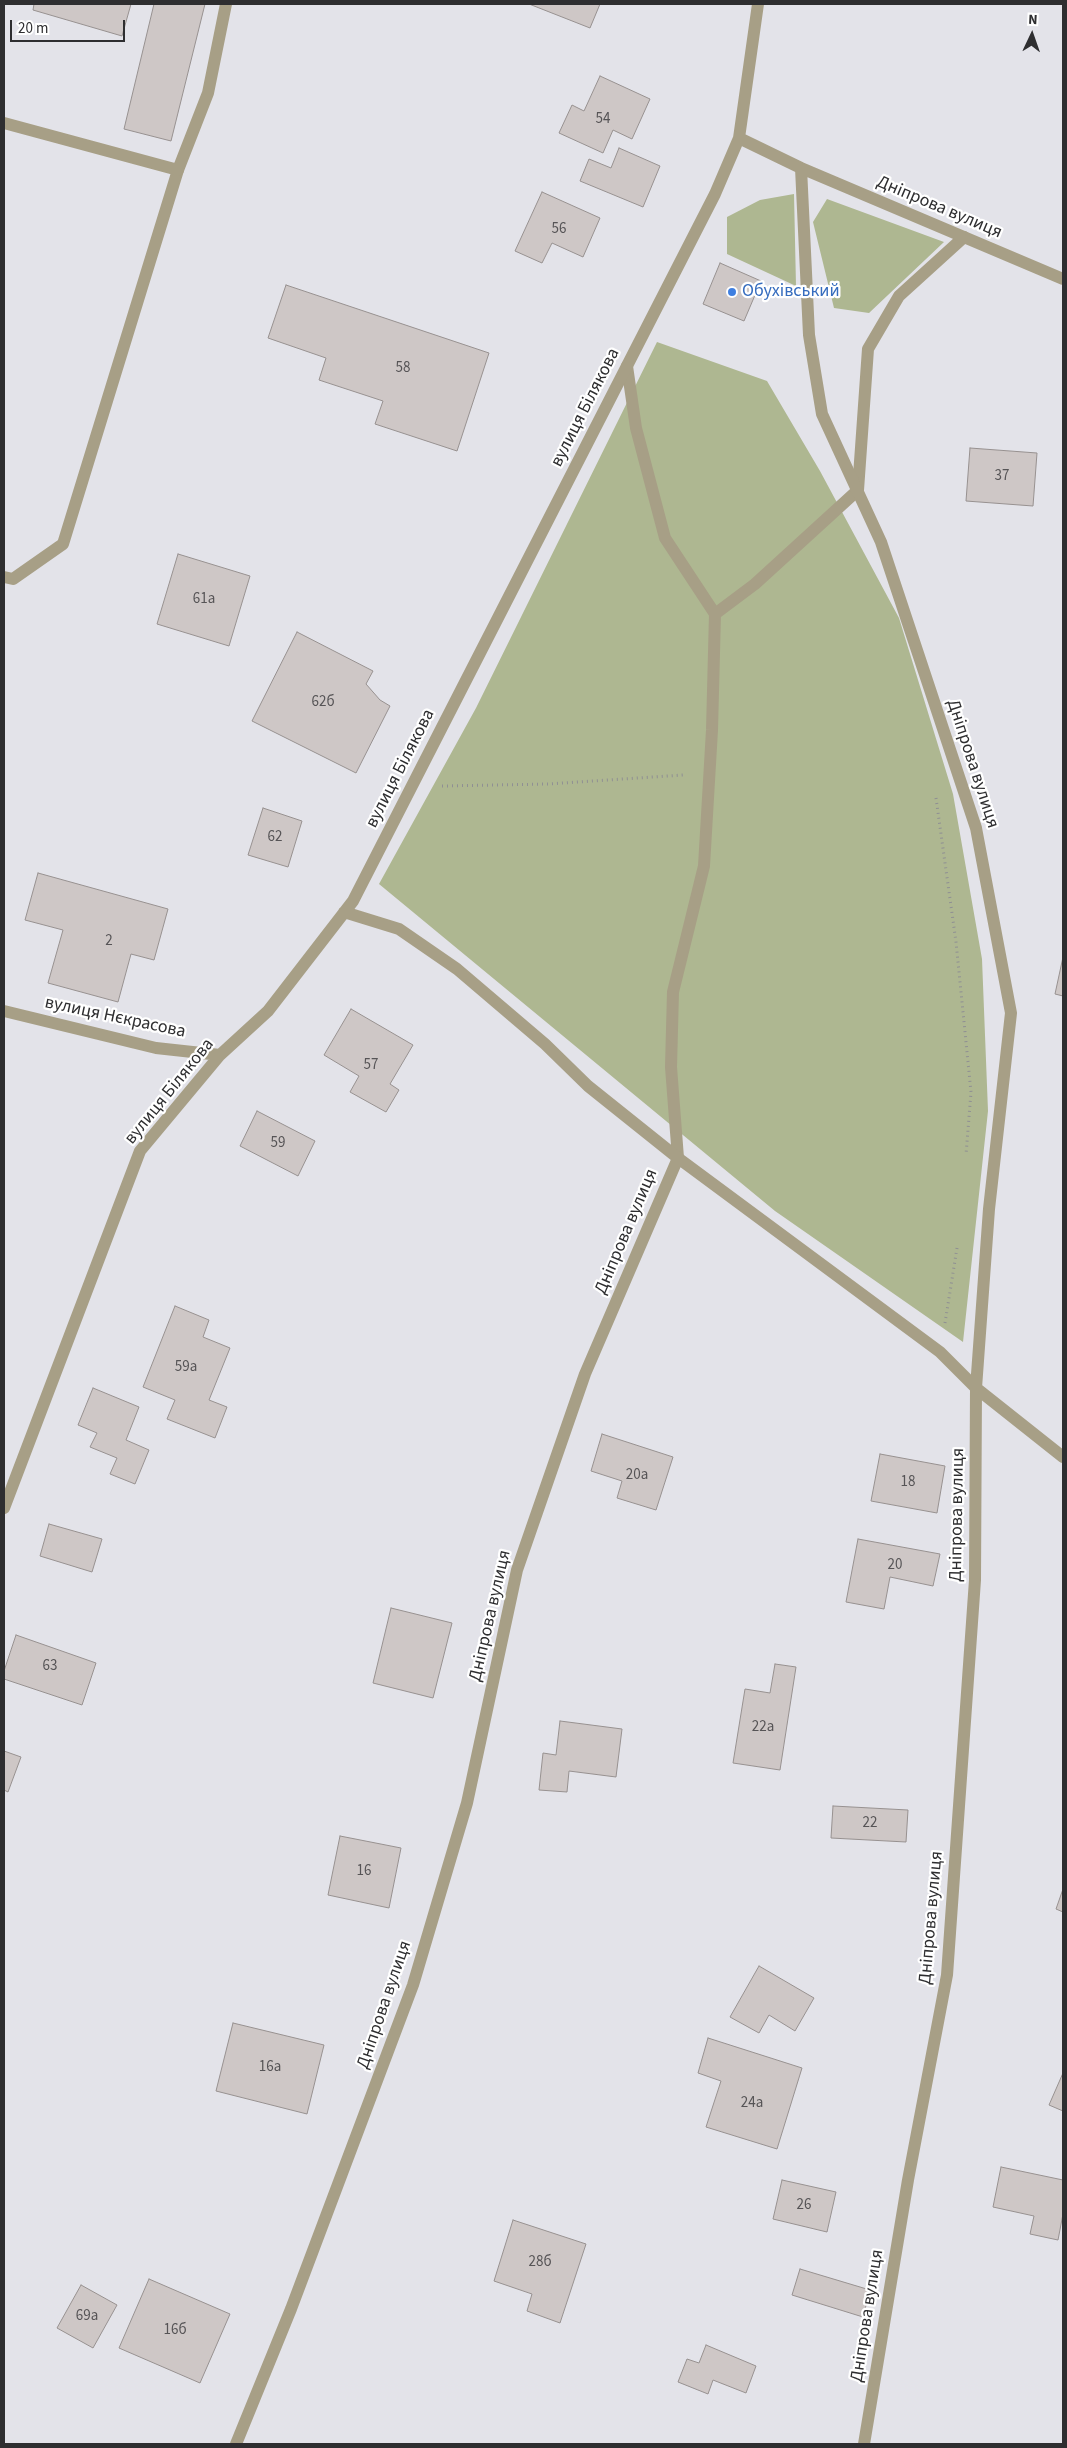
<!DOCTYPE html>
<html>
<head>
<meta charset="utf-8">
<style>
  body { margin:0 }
  #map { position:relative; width:1067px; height:2448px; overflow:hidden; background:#e3e3e9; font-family:"Source Sans 3",sans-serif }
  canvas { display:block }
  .frame { position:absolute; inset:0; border:5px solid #2e2e30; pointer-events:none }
  .north { position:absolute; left:1007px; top:10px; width:50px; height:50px; -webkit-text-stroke:4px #fff; paint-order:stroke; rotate:3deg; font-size:14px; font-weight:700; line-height:20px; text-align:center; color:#2e2e30 }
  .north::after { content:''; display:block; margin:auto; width:18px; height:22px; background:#2e2e30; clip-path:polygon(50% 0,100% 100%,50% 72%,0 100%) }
  .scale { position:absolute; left:10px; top:20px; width:115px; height:22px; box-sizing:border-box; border:2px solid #2e2e30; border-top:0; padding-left:6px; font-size:15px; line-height:18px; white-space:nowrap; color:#2e2e30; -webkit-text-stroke:4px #fff; paint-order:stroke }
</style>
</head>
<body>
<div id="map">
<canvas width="1067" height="2448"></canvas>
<div class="frame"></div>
<div class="north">N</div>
<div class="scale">20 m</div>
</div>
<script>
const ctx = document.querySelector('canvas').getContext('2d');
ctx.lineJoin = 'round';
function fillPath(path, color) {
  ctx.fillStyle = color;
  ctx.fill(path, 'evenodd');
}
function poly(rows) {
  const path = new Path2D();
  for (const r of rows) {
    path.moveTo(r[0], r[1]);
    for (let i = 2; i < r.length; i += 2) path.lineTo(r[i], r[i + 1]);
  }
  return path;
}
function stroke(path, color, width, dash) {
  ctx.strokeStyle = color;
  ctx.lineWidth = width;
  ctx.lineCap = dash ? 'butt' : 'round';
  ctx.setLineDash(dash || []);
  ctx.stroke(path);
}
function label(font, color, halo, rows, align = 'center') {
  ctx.font = font + ' "Source Sans 3",sans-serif';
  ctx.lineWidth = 4.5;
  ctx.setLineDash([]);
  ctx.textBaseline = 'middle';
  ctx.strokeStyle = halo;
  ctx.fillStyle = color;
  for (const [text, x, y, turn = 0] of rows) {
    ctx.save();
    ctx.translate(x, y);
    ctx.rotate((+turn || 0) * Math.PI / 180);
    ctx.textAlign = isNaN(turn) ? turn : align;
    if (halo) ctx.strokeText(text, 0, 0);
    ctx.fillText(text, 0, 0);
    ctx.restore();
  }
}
fillPath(poly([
  [794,194,796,286,727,254,727,217,760,200],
  [827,199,944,242,869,313,834,308,813,222],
  [657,342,767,381,820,471,899,618,953,794,982,959,988,1111,963,1342,775,1211,379,884,476,708]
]), '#aeb791');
const building = poly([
  [34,4,131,4,122,36,33,10,34,4],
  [154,4,205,4,171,141,124,129,154,4],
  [529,4,600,4,590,28,529,4],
  [600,76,650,99,632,139,613,130,603,153,559,133,572,105,584,111,600,76],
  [619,148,660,166,643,207,580,181,589,159,611,168,619,148],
  [542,192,600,218,583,257,552,243,542,263,515,251,542,192],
  [720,263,761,281,744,321,703,304,720,263],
  [286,285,489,353,457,451,375,424,383,401,319,380,326,358,268,338,286,285],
  [970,448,1037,453,1033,506,966,501,970,448],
  [178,554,250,576,229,646,157,624,178,554],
  [297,632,373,671,366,684,380,700,390,706,356,773,252,721,297,632],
  [263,808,302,821,288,867,248,855,263,808],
  [38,873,168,909,154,960,131,954,118,1002,48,983,63,930,25,920,38,873],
  [1063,957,1063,996,1055,994,1063,957],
  [351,1009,413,1045,390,1084,399,1090,386,1112,350,1092,359,1076,324,1055,351,1009],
  [257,1111,315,1141,298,1176,240,1146,257,1111],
  [175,1306,209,1320,203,1337,230,1348,209,1400,227,1407,215,1438,167,1419,175,1400,143,1387,175,1306],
  [93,1388,139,1407,126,1440,149,1450,135,1484,110,1474,117,1458,90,1447,97,1433,78,1425,93,1388],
  [602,1434,673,1457,656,1510,617,1498,622,1481,591,1471,602,1434],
  [880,1454,945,1466,937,1513,871,1501,880,1454],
  [49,1524,102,1539,92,1572,40,1556,49,1524],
  [858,1539,940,1554,933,1586,890,1577,884,1609,846,1602,858,1539],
  [391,1608,452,1623,433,1698,373,1683,391,1608],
  [16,1635,96,1663,82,1705,4,1679,4,1671,16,1635],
  [775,1664,796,1667,780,1770,733,1763,745,1689,770,1693,775,1664],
  [560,1721,622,1729,616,1777,569,1771,567,1792,539,1790,543,1753,556,1755,560,1721],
  [4,1751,21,1757,8,1792,4,1790,4,1751],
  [833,1806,908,1810,906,1842,831,1838,833,1806],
  [340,1836,401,1848,389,1908,328,1895,340,1836],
  [1063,1889,1063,1912,1056,1909,1063,1889],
  [759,1966,814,1998,795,2031,769,2015,759,2033,730,2017,759,1966],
  [233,2023,324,2045,307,2114,216,2091,233,2023],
  [708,2038,802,2068,777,2149,706,2127,721,2081,698,2073,708,2038],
  [1063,2073,1063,2111,1049,2105,1063,2073],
  [1001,2167,1063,2180,1063,2214,1058,2240,1030,2234,1034,2216,993,2207,1001,2167],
  [782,2180,836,2192,827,2232,773,2219,782,2180],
  [513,2220,586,2244,560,2323,527,2311,532,2294,494,2281,513,2220],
  [800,2269,870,2290,863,2317,792,2295,800,2269],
  [149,2279,230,2314,200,2383,119,2348,149,2279],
  [81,2285,117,2305,93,2348,57,2328,81,2285],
  [706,2345,756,2366,746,2393,713,2380,708,2394,678,2382,687,2359,699,2363,706,2345]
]);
fillPath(building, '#cec7c6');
stroke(building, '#979190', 1);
stroke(poly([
  [442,786,548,784,683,775],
  [936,798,956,942,971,1092,966,1155],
  [945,1323,957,1248]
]), '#8f8f93', 3, [1, 4]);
stroke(poly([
  [627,366,636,428,665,538,715,614],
  [4,577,13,579,63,544,178,170],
  [678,1158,671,1067,673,992,704,866,712,730,715,614,755,584,858,490,868,349,899,296,964,237]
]), '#a79f86', 12);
stroke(poly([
  [4,123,178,170,208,93,226,4],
  [739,138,801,168,1063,279],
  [801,168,809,335,822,414,881,542,976,828,1011,1013,989,1209,976,1388,975,1580,947,1975,908,2180,864,2444],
  [344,912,399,929,457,969,545,1044,588,1086,678,1158,940,1352,976,1388,1063,1457],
  [4,1011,156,1048,220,1055],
  [4,1508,140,1151,220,1055,268,1011,353,901,715,194,739,138,758,4],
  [236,2444,291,2309,413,1985,467,1803,517,1570,585,1374,678,1158]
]), '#a79f86', 12);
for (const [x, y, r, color] of [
  [732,292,5,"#3f7fe0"]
]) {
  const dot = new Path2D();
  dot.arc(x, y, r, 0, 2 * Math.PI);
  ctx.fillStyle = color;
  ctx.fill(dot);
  stroke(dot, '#fff', 2);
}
label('15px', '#565456', null, [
  ["54",603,120],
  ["56",559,230],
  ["58",403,369],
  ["37",1002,477],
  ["61а",204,600],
  ["62б",323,703],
  ["62",275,838],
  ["2",109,942],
  ["57",371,1066],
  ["59",278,1144],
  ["59а",186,1368],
  ["20а",637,1476],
  ["18",908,1483],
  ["20",895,1566],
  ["63",50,1667],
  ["22а",763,1728],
  ["22",870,1824],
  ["16",364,1872],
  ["16а",270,2068],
  ["24а",752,2104],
  ["26",804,2206],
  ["28б",540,2263],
  ["69а",87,2317],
  ["16б",175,2331]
]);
label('18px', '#2e2e30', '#fff', [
  ["Дніпрова вулиця",939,208,23],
  ["вулиця Білякова",586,408,-63],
  ["Дніпрова вулиця",972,764,72],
  ["вулиця Білякова",401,769,-63],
  ["вулиця Нєкрасова",115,1018,12],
  ["вулиця Білякова",170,1092,-51],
  ["Дніпрова вулиця",627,1232,-67],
  ["Дніпрова вулиця",958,1515,-89],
  ["Дніпрова вулиця",491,1616,-77],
  ["Дніпрова вулиця",932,1918,-85],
  ["Дніпрова вулиця",385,2005,-71],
  ["Дніпрова вулиця",868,2316,-81]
]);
label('18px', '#366cbe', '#fff', [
  ["Обухівський",742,292]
], 'left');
</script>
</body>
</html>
